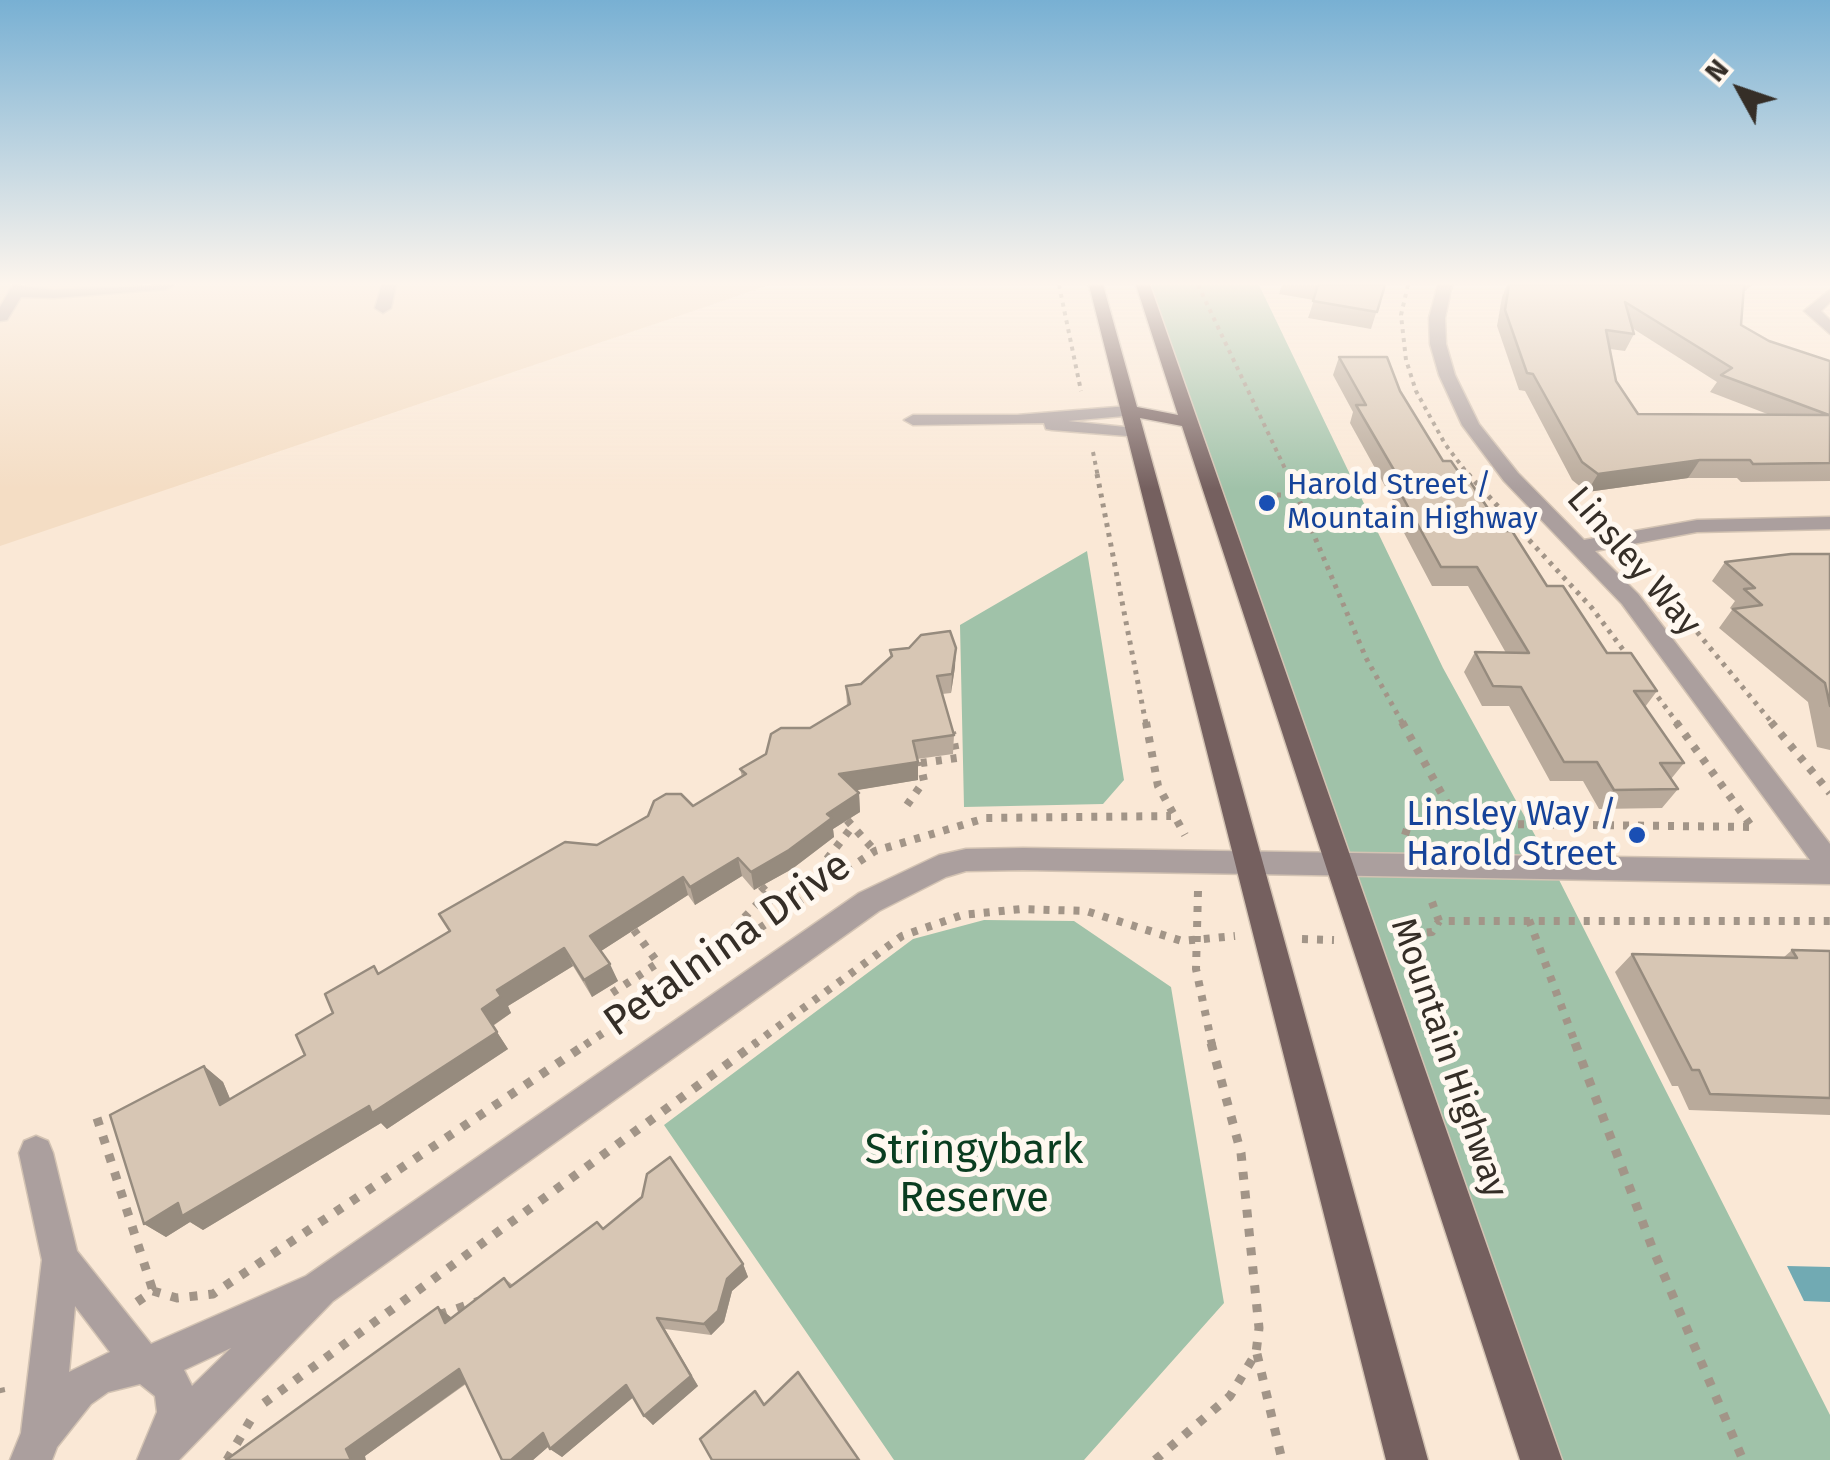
<!DOCTYPE html>
<html>
<head>
<meta charset="utf-8">
<style>
  body { margin:0 }
  #map { position:relative; width:1830px; height:1460px; overflow:hidden; background:#fae8d6; font-family:"Fira Sans",sans-serif }
  canvas { display:block }
  .north { position:absolute; left:1690px; top:40px; width:100px; height:100px; -webkit-text-stroke:8px #fff8f0; paint-order:stroke; rotate:310deg; font-size:28px; font-weight:700; line-height:40px; text-align:center; color:#352e27 }
  .north::after { content:''; display:block; margin:auto; width:35px; height:45px; background:#352e27; clip-path:polygon(50% 0,100% 100%,50% 72%,0 100%) }
</style>
</head>
<body>
<div id="map">
<canvas width="1830" height="1460"></canvas>
<div class="north">N</div>
</div>
<script>
const ctx = document.querySelector('canvas').getContext('2d');
ctx.lineJoin = 'round';
function fillPath(path, color) {
  ctx.fillStyle = color;
  ctx.fill(path, 'evenodd');
}
function poly(rows) {
  const path = new Path2D();
  for (const r of rows) {
    path.moveTo(r[0], r[1]);
    for (let i = 2; i < r.length; i += 2) path.lineTo(r[i], r[i + 1]);
  }
  return path;
}
function stroke(path, color, width, dash) {
  ctx.strokeStyle = color;
  ctx.lineWidth = width;
  ctx.lineCap = dash ? 'butt' : 'round';
  ctx.setLineDash(dash || []);
  ctx.stroke(path);
}
function label(font, color, halo, rows, align = 'center') {
  ctx.font = font + ' "Fira Sans",sans-serif';
  ctx.lineWidth = 10;
  ctx.setLineDash([]);
  ctx.textBaseline = 'middle';
  ctx.strokeStyle = halo;
  ctx.fillStyle = color;
  for (const [text, x, y, turn = 0] of rows) {
    ctx.save();
    ctx.translate(x, y);
    ctx.rotate((+turn || 0) * Math.PI / 180);
    ctx.textAlign = isNaN(turn) ? turn : align;
    if (halo) ctx.strokeText(text, 0, 0);
    ctx.fillText(text, 0, 0);
    ctx.restore();
  }
}
fillPath(poly([
  [0,285,770,285,0,546]
]), '#f4ddc4');
fillPath(poly([
  [1143,285,1259,285,1443,668,1553,868,1830,1415,1830,1460,1550,1460],
  [1087,551,1124,780,1103,804,964,807,960,625],
  [984,920,1074,921,1171,987,1224,1303,1084,1460,894,1460,664,1125,913,939]
]), '#a0c2a9');
fillPath(poly([
  [1787,1266,1830,1267,1830,1302,1804,1301]
]), '#71aab3');
const minor = poly([
  [13,285,54,290,174,285,167,289,54,298,21,297,7,320,0,321,0,307,13,285],
  [382,285,396,285,391,308,383,313,375,308,382,285],
  [1438,285,1452,285,1445,318,1446,344,1455,375,1479,424,1518,473,1584,540,1697,520,1830,517,1830,529,1697,532,1595,551,1638,594,1830,844,1830,884,1023,870,966,871,946,877,879,911,333,1301,179,1460,137,1460,157,1412,155,1396,140,1384,108,1392,91,1404,57,1447,52,1460,10,1460,21,1433,42,1260,19,1153,24,1141,36,1136,48,1141,53,1153,77,1251,151,1344,306,1276,859,893,939,855,966,849,1023,848,1810,860,1622,604,1504,481,1462,425,1439,375,1430,344,1429,318,1438,285],
  [75,1306,110,1352,69,1372,75,1306],
  [231,1348,192,1386,184,1370,231,1348],
  [1830,290,1830,302,1821,311,1830,320,1830,334,1804,311,1830,290],
  [1129,406,1135,407,1135,415,1068,421,1134,428,1143,433,1140,437,1052,430,1046,429,1044,423,913,425,904,420,913,415,1017,415,1129,406]
]);
const major = poly([
  [1089,285,1103,285,1137,407,1178,415,1136,285,1150,285,1562,1460,1520,1460,1182,426,1140,418,1428,1460,1386,1460,1089,285]
]);
stroke(minor, '#d3c3b3', 3);
stroke(major, '#d3c3b3', 3);
stroke(poly([
  [1059,285,1081,391],
  [1198,285,1289,477],
  [1408,285,1401,315,1406,360,1416,391,1445,444,1470,477],
  [1093,452,1098,477]
]), '#a29588', 4, [4, 5]);
stroke(poly([
  [1097,474,1146,724],
  [1288,474,1366,658,1403,724],
  [1468,474,1592,608,1630,659],
  [1269,506,1268,495,1296,495],
  [1678,609,1773,724],
  [1652,689,1678,724]
]), '#a29588', 5, [4, 6]);
stroke(poly([
  [1146,722,1158,786,1185,835],
  [1402,722,1458,823],
  [1676,722,1752,827],
  [1771,722,1830,793],
  [921,763,957,758,952,732],
  [907,805,924,781,920,762],
  [847,820,875,851],
  [1405,835,1408,826,1417,823,1754,827],
  [827,859,852,827],
  [761,886,784,911],
  [1198,891,1196,969,1212,1045],
  [1432,902,1439,921,1830,921],
  [1529,920,1576,1045],
  [734,928,768,893],
  [1397,936,1432,932,1439,921],
  [1302,939,1334,940],
  [612,993,658,963,634,930],
  [585,1045,875,851,986,818,1171,816],
  [753,1045,902,936,962,915,1021,909,1086,911,1182,941,1235,936]
]), '#a29588', 8, [6, 9]);
stroke(poly([
  [1575,1043,1652,1247,1743,1460],
  [97,1118,153,1291],
  [137,1302,153,1291,177,1298,213,1294,588,1043],
  [439,1315,479,1301],
  [1257,1354,1282,1460],
  [0,1388,1,1393],
  [264,1403,756,1043],
  [227,1460,253,1416],
  [1155,1460,1230,1396,1256,1353,1259,1328,1241,1153,1211,1043]
]), '#a29588', 9, [8, 11]);
fillPath(minor, '#ab9f9e');
fillPath(major, '#75605f');
fillPath(poly([
  [1282,285,1385,285,1371,329,1308,318,1314,300,1279,294],
  [1507,285,1752,285,1743,293,1741,325,1769,341,1830,361,1830,481,1741,482,1737,478,1688,478,1587,492,1572,480,1525,391,1519,390,1497,326,1502,297],
  [1632,328,1717,382,1710,392,1770,415,1638,414,1616,381,1610,349,1625,351,1634,334],
  [1339,357,1400,391,1443,461,1460,474,1547,586,1607,653,1657,691,1645,707,1684,763,1671,779,1678,789,1662,808,1599,809,1583,781,1550,781,1509,706,1482,706,1464,672,1475,652,1506,653,1468,586,1432,586,1393,512,1396,506,1350,423,1353,412,1333,375],
  [1830,554,1830,750,1817,747,1808,702,1719,628,1732,610,1730,608,1735,601,1712,581,1725,562],
  [890,650,955,667,951,693,942,694,954,735,953,754,917,759,918,780,856,790,859,793,860,812,833,829,834,837,792,869,754,890,742,876,695,905,688,895,601,951,618,981,592,997,573,966,508,1006,511,1013,493,1026,508,1049,387,1129,381,1123,203,1230,190,1222,166,1237,144,1224,204,1066,223,1082,230,1099,305,1055,333,1013,379,973,597,845,693,806,742,777,740,769,847,706,846,686,861,684,891,658],
  [1792,950,1830,951,1830,1115,1689,1110,1678,1086,1672,1086,1615,972,1632,954,1783,958],
  [603,1229,743,1264,748,1277,732,1291,724,1322,711,1335,665,1329,698,1386,653,1425,644,1416,633,1397,562,1457,550,1449,549,1446,533,1460,502,1460,466,1384,365,1456,226,1460,438,1307,452,1318,504,1278,513,1285]
]), '#b9aa9b');
fillPath(poly([
  [1700,460,1688,478,1587,492,1598,474],
  [956,648,955,667,951,693,952,674],
  [918,762,918,780,840,793,839,774],
  [859,793,860,812,833,829,834,837,792,869,754,890,751,872,827,814],
  [738,858,742,876,695,905,690,887],
  [683,877,688,895,598,953,590,936],
  [564,948,573,966,508,1006,511,1013,492,1026,482,1009,497,990],
  [610,964,618,981,592,997,584,980],
  [497,1032,508,1049,387,1129,381,1123,203,1230,190,1222,166,1237,144,1224,178,1203],
  [204,1066,223,1082,239,1120,220,1105],
  [743,1264,748,1277,732,1291,724,1322,711,1335,704,1324,727,1279],
  [438,1307,452,1318,445,1323],
  [657,1318,698,1386,653,1425,644,1416],
  [459,1369,473,1378,365,1456,366,1460,351,1460,346,1449],
  [626,1385,636,1395,562,1457,550,1449],
  [543,1433,555,1441,533,1460,511,1460]
]), '#968b7e');
const building = poly([
  [1318,285,1385,285,1377,312,1313,301,1318,285],
  [1509,285,1745,285,1744,286,1741,325,1769,341,1830,361,1830,463,1753,464,1750,460,1700,460,1598,474,1582,462,1533,374,1527,373,1505,310,1509,285],
  [1625,302,1732,368,1721,375,1829,415,1638,414,1616,381,1606,330,1634,334,1625,302],
  [1339,357,1387,357,1400,391,1443,461,1451,461,1460,474,1465,474,1503,531,1512,531,1547,586,1563,586,1607,653,1631,653,1657,691,1634,691,1684,763,1660,763,1678,789,1614,790,1597,762,1564,762,1521,687,1493,686,1475,652,1529,653,1477,567,1441,567,1401,494,1408,494,1356,405,1366,405,1339,357],
  [1791,554,1830,554,1830,706,1825,683,1733,609,1762,605,1744,589,1755,588,1725,562,1791,554],
  [950,631,956,648,952,674,937,676,954,735,913,741,918,762,839,774,859,793,827,814,832,818,789,850,751,872,738,858,690,887,683,877,590,936,610,964,584,980,564,948,497,990,501,996,482,1009,497,1032,372,1113,369,1106,182,1216,178,1203,144,1224,110,1115,204,1066,220,1105,305,1055,296,1035,333,1013,325,994,374,966,378,974,450,931,439,914,565,842,597,845,648,816,654,801,666,794,681,794,693,806,746,774,740,769,766,754,771,734,781,728,810,728,850,704,846,686,861,684,892,656,890,650,909,648,921,635,950,631],
  [1792,950,1830,951,1830,1098,1710,1094,1699,1070,1692,1070,1632,954,1797,958,1792,950],
  [670,1157,743,1264,727,1279,718,1311,704,1324,657,1318,691,1376,644,1416,626,1385,550,1449,543,1433,511,1460,502,1460,459,1369,346,1449,351,1460,226,1460,438,1307,445,1323,504,1278,510,1287,597,1222,603,1229,642,1197,647,1174,670,1157],
  [798,1372,859,1460,712,1460,700,1439,755,1391,764,1405,798,1372]
]);
fillPath(building, '#d7c6b4');
stroke(building, '#968b7e', 2.5);
const sky = ctx.createLinearGradient(0, 0, 0, 489);
sky.addColorStop(0, '#78b0d3');
sky.addColorStop(0.58, '#fdf5ed');
sky.addColorStop(1, '#fdf5ed00');
ctx.fillStyle = sky;
ctx.fillRect(0, 0, 1830, 489);
for (const [x, y, r, color] of [
  [1267,503,10,"#1a4fb4"],
  [1637,835,10,"#1a4fb4"]
]) {
  const dot = new Path2D();
  dot.arc(x, y, r, 0, 2 * Math.PI);
  ctx.fillStyle = color;
  ctx.fill(dot);
  stroke(dot, '#fff8f0', 4);
}
label('30px', '#164399', '#fff8f0', [
  ["Harold Street /",1287,486],
  ["Mountain Highway",1287,520]
], 'left');
label('35px', '#352e27', '#fff8f0', [
  ["Linsley Way",1633,562,49],
  ["Mountain Highway",1448,1058,71]
]);
label('35px', '#164399', '#fff8f0', [
  ["Linsley Way /",1617,815],
  ["Harold Street",1617,855]
], 'right');
label('42px', '#352e27', '#fff8f0', [
  ["Petalnina Drive",728,945,-35]
]);
label('42px', '#0a3d20', '#fff8f0', [
  ["Stringybark",974,1151],
  ["Reserve",974,1199]
]);
</script>
</body>
</html>
